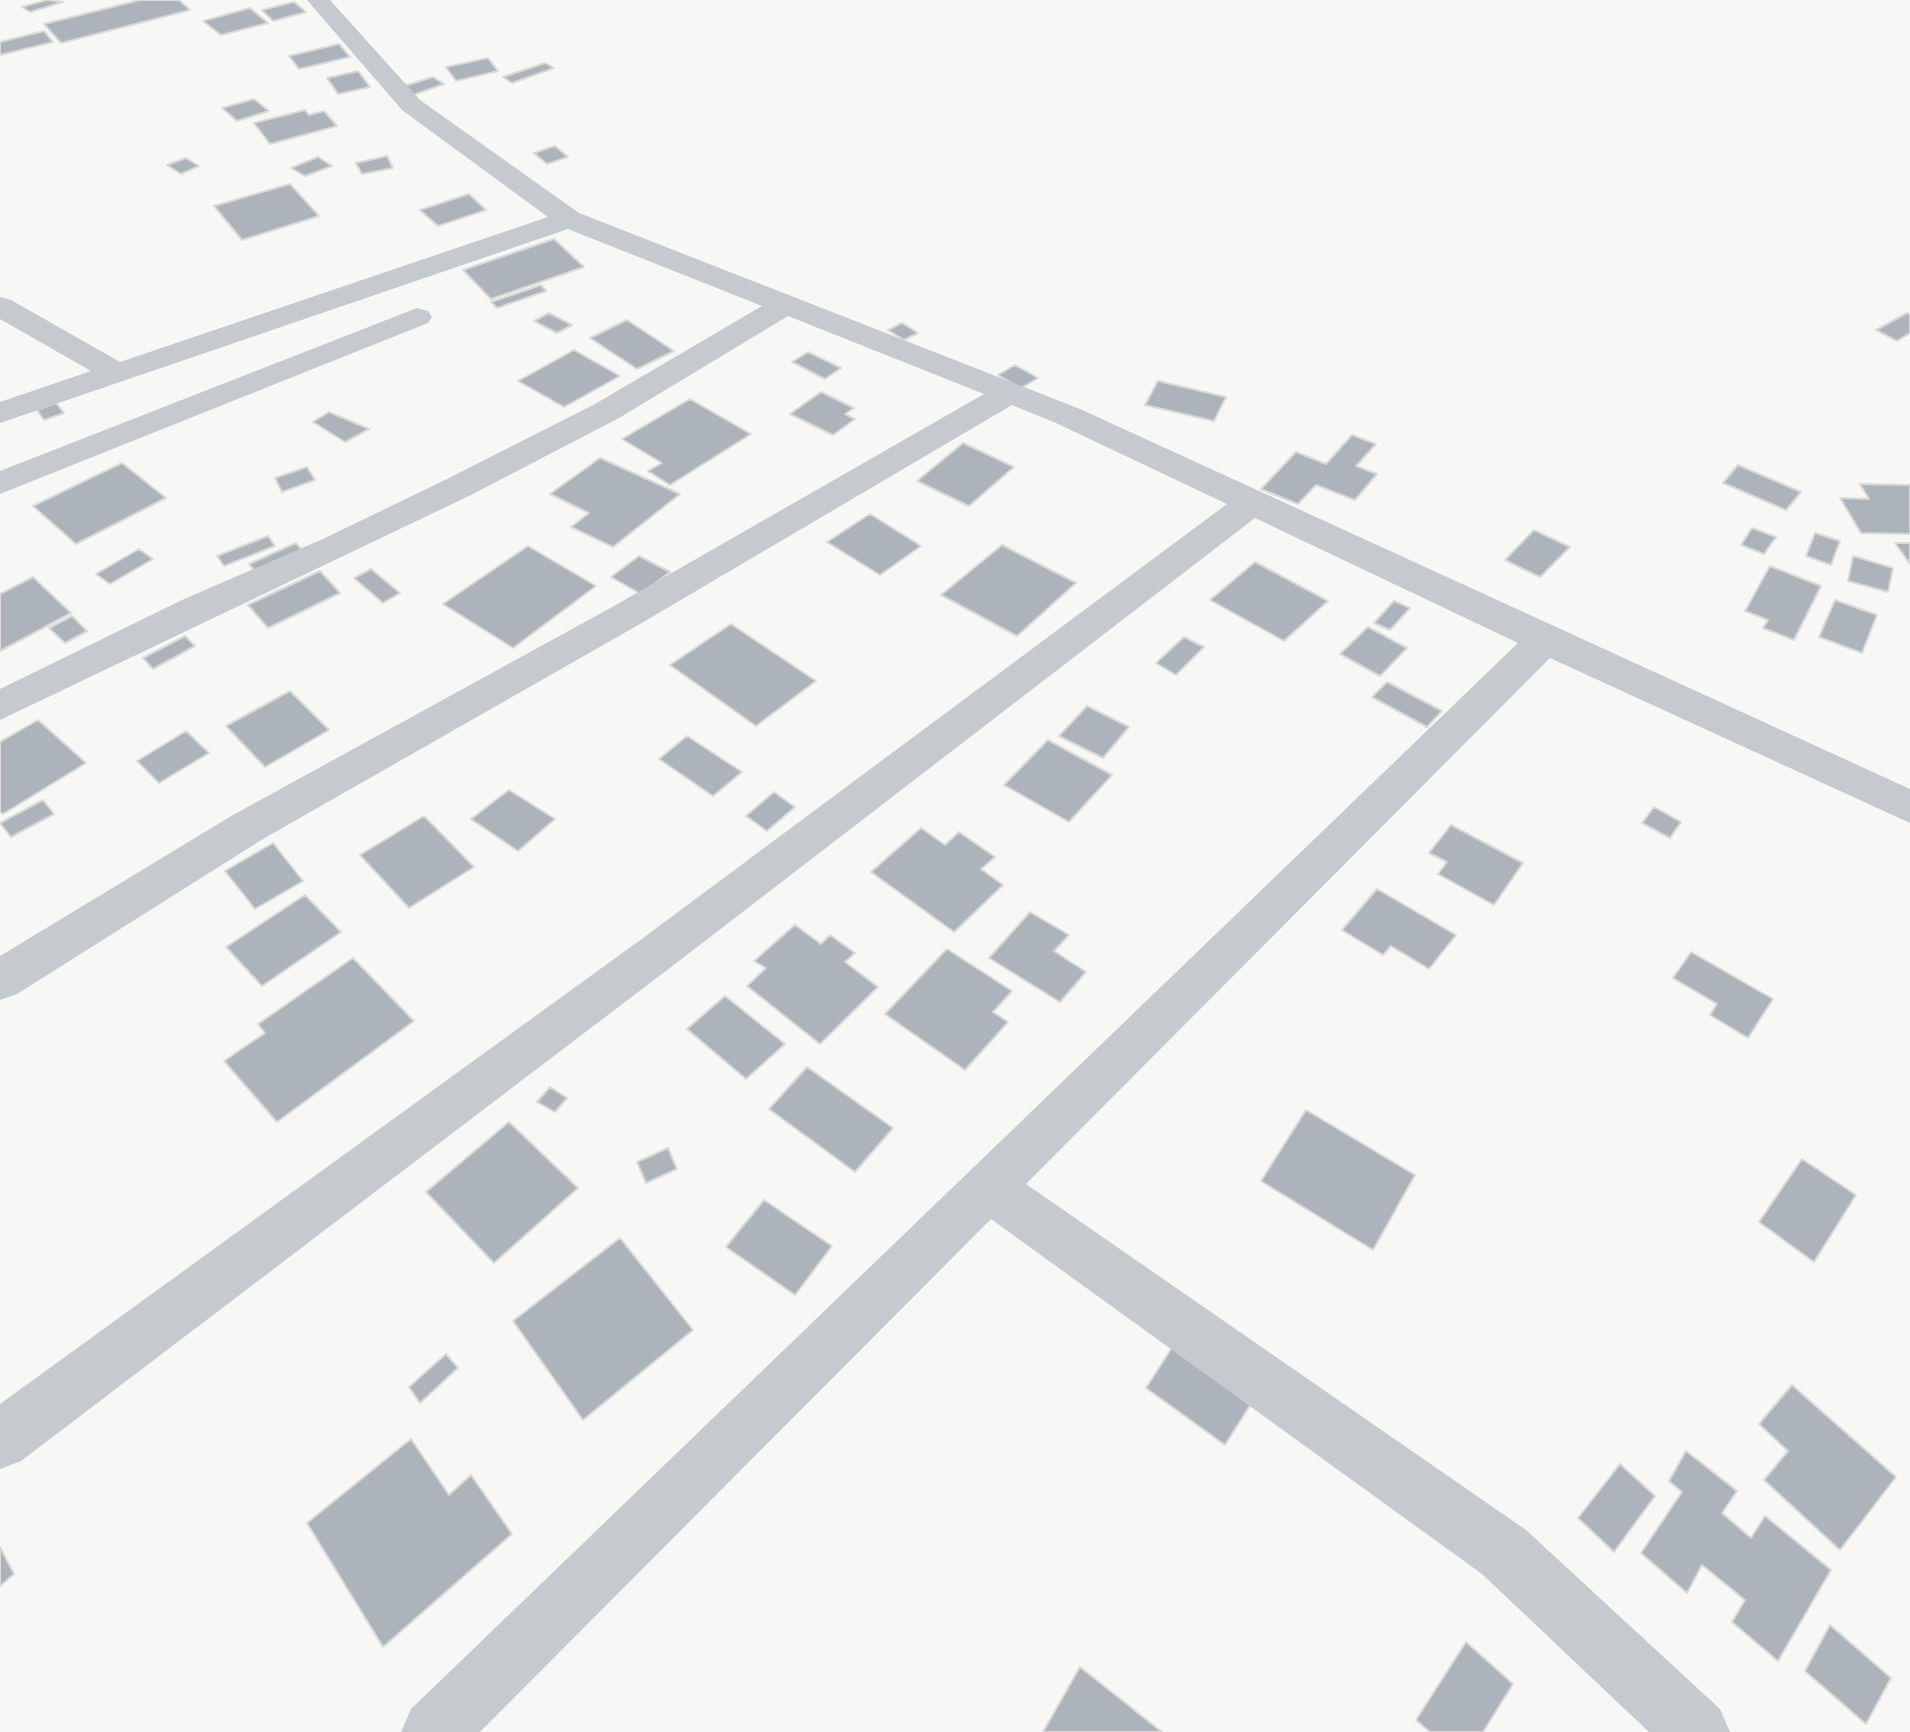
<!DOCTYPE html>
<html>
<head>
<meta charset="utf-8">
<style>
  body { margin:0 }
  canvas { display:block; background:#f7f8f5 }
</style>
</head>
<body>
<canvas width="1910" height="1732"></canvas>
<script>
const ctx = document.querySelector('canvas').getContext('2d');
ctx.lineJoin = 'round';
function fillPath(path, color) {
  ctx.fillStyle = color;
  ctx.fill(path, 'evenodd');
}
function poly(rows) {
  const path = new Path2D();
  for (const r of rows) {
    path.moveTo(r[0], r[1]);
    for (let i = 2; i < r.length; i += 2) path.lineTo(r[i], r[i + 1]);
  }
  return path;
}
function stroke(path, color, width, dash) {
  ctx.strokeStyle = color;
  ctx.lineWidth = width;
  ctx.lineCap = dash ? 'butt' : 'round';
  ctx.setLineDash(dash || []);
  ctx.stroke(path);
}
const building = poly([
  [47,0,63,2,30,12,22,7,47,0],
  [140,0,179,0,190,10,61,43,44,24,140,0],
  [294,2,306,12,273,21,262,10,294,2],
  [250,8,268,23,221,35,203,21,250,8],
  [44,31,53,42,0,55,0,42,44,31],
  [339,44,350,57,299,69,289,56,339,44],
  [488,58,498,71,456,81,446,67,488,58],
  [545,63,554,68,512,83,503,77,545,63],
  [358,71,370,87,338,94,327,78,358,71],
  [433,77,444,84,410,96,398,88,433,77],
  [254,99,269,111,237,121,222,108,254,99],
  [305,110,309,115,324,111,337,126,270,144,254,123,305,110],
  [555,146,568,157,547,164,534,153,555,146],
  [387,156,393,168,362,174,356,163,387,156],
  [318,157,332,166,305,176,291,168,318,157],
  [186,158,199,166,181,174,167,165,186,158],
  [290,184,319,216,242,240,214,206,290,184],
  [469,194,486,210,438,226,420,210,469,194],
  [554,239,584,267,491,299,463,270,554,239],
  [541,285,546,291,497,308,491,302,541,285],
  [549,313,572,325,557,333,534,321,549,313],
  [1907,313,1910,314,1910,333,1897,341,1876,330,1907,313],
  [627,320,674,351,637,369,590,338,627,320],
  [902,323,918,333,904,340,888,330,902,323],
  [574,350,620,376,564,407,518,381,574,350],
  [808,352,841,368,825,379,792,362,808,352],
  [1015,365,1038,378,1021,388,998,375,1015,365],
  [1158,381,1226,397,1214,421,1145,405,1158,381],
  [821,392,854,408,845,414,855,419,833,435,790,414,821,392],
  [690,399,751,434,670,485,648,471,662,463,622,439,690,399],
  [56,403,64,413,44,420,37,410,56,403],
  [329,412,369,429,345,442,313,422,329,412],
  [1352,435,1376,444,1356,466,1377,474,1355,500,1316,485,1298,504,1261,489,1296,452,1326,464,1352,435],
  [963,443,1014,467,969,506,917,481,963,443],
  [600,458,680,494,613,547,571,527,589,513,550,494,600,458],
  [122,463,166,498,76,544,33,506,122,463],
  [1738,465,1801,492,1786,510,1723,483,1738,465],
  [307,467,315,480,282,492,275,478,307,467],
  [1860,484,1910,485,1910,534,1861,533,1840,498,1869,499,1860,484],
  [870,514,921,546,880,575,827,542,870,514],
  [1752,528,1776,537,1764,554,1741,545,1752,528],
  [1534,530,1570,547,1540,577,1505,560,1534,530],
  [1815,533,1840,541,1831,565,1806,556,1815,533],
  [268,536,275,546,224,566,217,556,268,536],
  [296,543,304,553,256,573,249,564,296,543],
  [1895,543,1910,543,1910,564,1895,543],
  [1002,545,1076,583,1017,636,941,595,1002,545],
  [528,546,596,586,513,648,443,604,528,546],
  [139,549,153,559,110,584,96,574,139,549],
  [639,556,670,572,641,594,611,577,639,556],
  [1853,556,1893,568,1888,592,1848,581,1853,556],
  [1255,562,1328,601,1284,641,1210,600,1255,562],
  [1770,566,1821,586,1794,640,1763,628,1768,620,1745,611,1770,566],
  [371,569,400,593,383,603,354,578,371,569],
  [320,571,340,593,268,628,248,605,320,571],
  [33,577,71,613,0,651,0,594,33,577],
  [1835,600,1877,615,1862,653,1819,637,1835,600],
  [1394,601,1410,608,1390,630,1374,623,1394,601],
  [72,616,87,631,65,643,49,628,72,616],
  [731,624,816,681,756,726,670,665,731,624],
  [1368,627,1407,648,1380,676,1340,654,1368,627],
  [185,636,195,646,153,669,143,658,185,636],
  [1184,637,1204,647,1176,675,1156,663,1184,637],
  [1387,682,1442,711,1427,727,1372,697,1387,682],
  [290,691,329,730,265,767,226,726,290,691],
  [1087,706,1129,727,1103,758,1059,736,1087,706],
  [38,720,86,763,3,814,0,812,0,742,38,720],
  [186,731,209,753,159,783,137,761,186,731],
  [687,736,742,772,713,796,659,759,687,736],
  [1048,740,1112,775,1069,822,1004,785,1048,740],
  [509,790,555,819,518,851,471,819,509,790],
  [774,792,795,807,767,831,746,816,774,792],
  [43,800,54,814,11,837,0,823,43,800],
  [1654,807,1681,822,1670,838,1642,823,1654,807],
  [424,816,474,867,409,908,360,855,424,816],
  [1451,825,1523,863,1494,905,1438,874,1447,862,1429,853,1451,825],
  [921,828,945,845,959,832,995,857,981,869,1003,885,954,932,871,872,921,828],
  [273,843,303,881,255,909,225,871,273,843],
  [1377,889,1456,935,1429,969,1391,946,1383,955,1342,930,1377,889],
  [305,895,341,932,262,986,226,947,305,895],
  [1030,912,1069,935,1054,951,1086,972,1060,1002,989,958,1030,912],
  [795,925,821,944,830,935,855,953,845,962,878,987,820,1044,747,986,766,968,754,961,795,925],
  [947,949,1012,991,993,1012,1008,1022,965,1070,885,1014,947,949],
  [1691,952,1773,999,1748,1038,1710,1015,1717,1004,1673,978,1691,952],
  [353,958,414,1021,277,1122,224,1061,265,1033,258,1024,353,958],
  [725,996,785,1044,746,1079,687,1029,725,996],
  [807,1067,893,1128,855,1172,769,1109,807,1067],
  [550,1087,567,1098,555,1112,537,1102,550,1087],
  [1306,1110,1415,1175,1373,1250,1261,1181,1306,1110],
  [509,1122,578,1188,494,1263,426,1192,509,1122],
  [668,1148,677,1169,646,1183,637,1162,668,1148],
  [1802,1159,1856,1195,1814,1262,1759,1222,1802,1159],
  [764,1200,832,1246,795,1295,726,1247,764,1200],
  [620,1238,693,1330,583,1420,513,1321,620,1238],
  [1175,1343,1254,1399,1225,1445,1146,1388,1175,1343],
  [446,1354,458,1368,420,1403,409,1387,446,1354],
  [1792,1385,1896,1477,1840,1550,1764,1480,1788,1451,1759,1424,1792,1385],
  [411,1439,449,1495,471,1475,512,1534,383,1647,307,1523,411,1439],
  [1686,1451,1737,1491,1722,1513,1751,1538,1765,1516,1831,1570,1778,1661,1732,1622,1745,1600,1702,1565,1687,1593,1641,1553,1682,1492,1669,1481,1686,1451],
  [1620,1464,1655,1496,1614,1552,1578,1518,1620,1464],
  [0,1547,14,1574,0,1586,0,1547],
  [1830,1625,1891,1678,1866,1724,1805,1671,1830,1625],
  [1466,1642,1513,1684,1483,1732,1430,1732,1416,1720,1466,1642],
  [1080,1667,1162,1732,1043,1732,1080,1667]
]);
fillPath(building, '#acb3ba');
stroke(building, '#d9dad8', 2);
fillPath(poly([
  [307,0,330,0,420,100,579,213,1080,409,1910,789,1910,823,1550,658,1026,1184,1526,1530,1720,1709,1730,1732,1649,1732,1482,1574,991,1219,480,1732,401,1732,411,1709,1518,643,1255,518,675,964,21,1461,0,1469,0,1404,643,938,1227,504,1056,423,1012,405,640,624,263,839,17,994,0,1000,0,956,233,815,614,606,984,394,788,316,619,418,471,495,0,720,0,689,182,600,325,538,447,479,595,404,762,306,568,229,0,423,0,402,91,371,0,319,0,297,11,300,120,362,548,217,402,110,307,0],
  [417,308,428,311,432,317,428,323,0,494,0,471,417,308]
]), '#c6c9cd');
</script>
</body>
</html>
